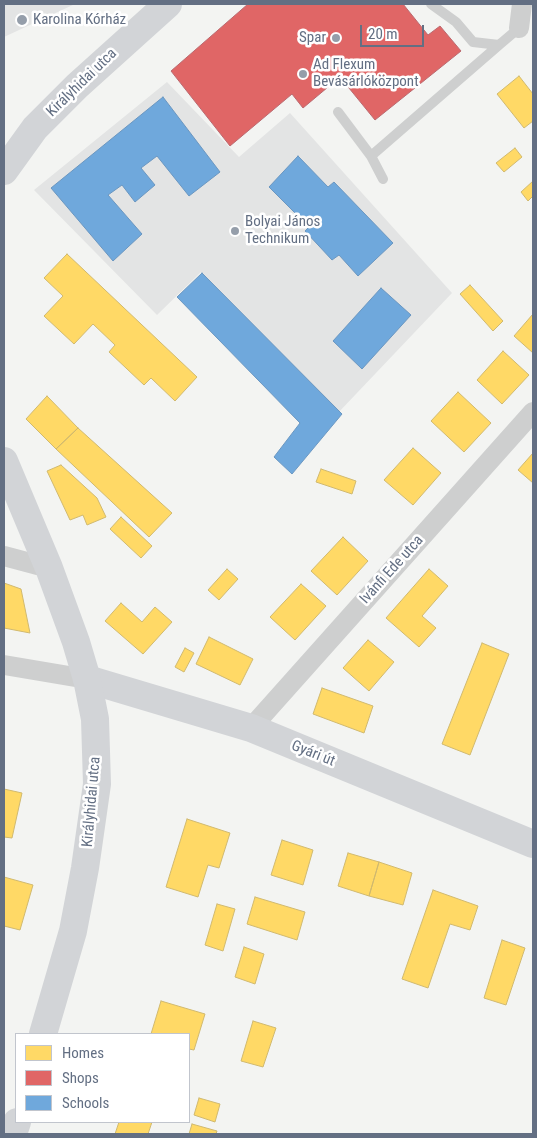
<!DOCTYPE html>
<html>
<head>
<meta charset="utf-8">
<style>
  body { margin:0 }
  #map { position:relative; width:537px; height:1138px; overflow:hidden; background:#f3f4f2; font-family:"Roboto Condensed",sans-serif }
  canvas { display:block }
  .frame { position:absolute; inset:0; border:5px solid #636f83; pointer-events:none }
  .legend { position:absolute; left:15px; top:1033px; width:175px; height:90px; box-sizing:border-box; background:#fff; border:1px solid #c1c5cd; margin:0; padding:6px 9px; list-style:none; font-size:15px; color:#636f83 }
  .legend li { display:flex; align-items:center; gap:10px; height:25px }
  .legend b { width:25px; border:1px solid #c1c5cd }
  .scale { position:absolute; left:360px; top:25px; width:64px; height:22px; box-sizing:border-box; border:2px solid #636f83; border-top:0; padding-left:6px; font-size:15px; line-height:18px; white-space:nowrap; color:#636f83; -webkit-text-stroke:4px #fff; paint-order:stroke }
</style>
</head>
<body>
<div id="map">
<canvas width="537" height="1138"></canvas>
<div class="frame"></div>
<ul class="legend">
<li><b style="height:14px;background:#ffd966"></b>Homes</li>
<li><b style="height:14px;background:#e06666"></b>Shops</li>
<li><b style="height:14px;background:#6fa8dc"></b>Schools</li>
</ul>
<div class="scale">20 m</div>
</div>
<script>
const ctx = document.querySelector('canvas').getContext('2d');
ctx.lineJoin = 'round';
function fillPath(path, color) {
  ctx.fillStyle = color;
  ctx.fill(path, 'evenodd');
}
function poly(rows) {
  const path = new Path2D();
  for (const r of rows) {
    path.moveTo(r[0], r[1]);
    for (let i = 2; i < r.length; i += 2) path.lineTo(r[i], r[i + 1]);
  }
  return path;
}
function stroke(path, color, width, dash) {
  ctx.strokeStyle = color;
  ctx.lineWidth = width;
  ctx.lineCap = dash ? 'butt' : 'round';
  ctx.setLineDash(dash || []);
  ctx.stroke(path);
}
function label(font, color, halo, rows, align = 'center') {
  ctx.font = font + ' "Roboto Condensed",sans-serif';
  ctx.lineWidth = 5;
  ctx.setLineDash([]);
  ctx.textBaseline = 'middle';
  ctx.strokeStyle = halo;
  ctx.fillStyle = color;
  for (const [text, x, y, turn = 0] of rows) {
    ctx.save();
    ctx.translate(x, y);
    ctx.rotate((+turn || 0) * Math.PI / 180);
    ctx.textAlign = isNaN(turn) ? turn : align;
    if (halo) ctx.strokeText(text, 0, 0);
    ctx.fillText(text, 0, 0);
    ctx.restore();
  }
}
fillPath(poly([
  [4,4,75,4,4,37],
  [167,82,239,157,290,113,452,293,337,414,201,272,157,315,34,190]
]), '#e3e4e4');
const homes = poly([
  [519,76,533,94,533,121,524,128,497,94,519,76],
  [515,148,522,157,504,172,496,163,515,148],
  [533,181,533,196,528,201,521,192,533,181],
  [67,254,197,377,175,401,151,378,144,385,109,352,115,345,93,324,74,344,44,316,63,296,44,278,67,254],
  [470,285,503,321,493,331,460,294,470,285],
  [533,314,533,353,514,336,533,314],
  [503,351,529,375,502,404,477,380,503,351],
  [458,392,491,423,464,452,431,421,458,392],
  [47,396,78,428,56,449,26,419,47,396],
  [78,428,172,513,149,537,56,449,78,428],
  [413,448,441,473,413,505,384,480,413,448],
  [533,453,533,483,518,470,533,453],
  [61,465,97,498,106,517,87,525,83,515,70,520,47,471,61,465],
  [321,469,356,481,352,494,316,482,321,469],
  [121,517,152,546,141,558,110,529,121,517],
  [343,537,368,561,337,595,311,571,343,537],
  [227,569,238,579,219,600,208,590,227,569],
  [429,569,448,586,422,616,436,628,419,647,386,618,429,569],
  [4,583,21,589,30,633,4,628,4,583],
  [301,584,326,606,295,640,270,617,301,584],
  [121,603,142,622,155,607,172,622,143,654,105,621,121,603],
  [209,637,253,659,240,685,196,664,209,637],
  [368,640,394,662,369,691,343,668,368,640],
  [482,643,509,654,470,755,442,744,482,643],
  [185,648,194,653,184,672,175,667,185,648],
  [322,688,373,706,364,733,313,714,322,688],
  [4,789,22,793,12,838,4,837,4,789],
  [187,819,230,833,219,868,208,865,198,897,166,887,187,819],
  [282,840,313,850,303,885,271,875,282,840],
  [348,853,379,862,369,896,338,886,348,853],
  [379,862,412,873,403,905,369,896,379,862],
  [4,877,33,885,20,930,4,926,4,877],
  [433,890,478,906,470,930,450,924,428,988,402,979,433,890],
  [255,897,305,912,297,940,247,924,255,897],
  [217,904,235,909,223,951,205,945,217,904],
  [502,940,525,948,506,1005,484,998,502,940],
  [244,947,264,954,255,984,235,977,244,947],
  [161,1001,205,1014,194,1050,189,1049,189,1034,151,1034,161,1001],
  [253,1021,276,1028,263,1067,241,1061,253,1021],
  [199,1098,220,1104,215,1122,194,1115,199,1098],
  [119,1122,152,1122,148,1134,115,1134,119,1122],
  [192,1124,217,1131,216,1134,189,1134,192,1124]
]);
fillPath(homes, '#ffd966');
stroke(homes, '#d0b96f', 1);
const shops = poly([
  [248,4,403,4,428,35,440,26,461,51,375,120,340,77,303,108,292,94,230,146,171,71,248,4]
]);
fillPath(shops, '#e06666');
stroke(shops, '#ba696f', 1);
const schools = poly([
  [163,97,220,172,189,196,157,156,141,168,155,185,135,202,122,185,108,195,142,234,113,261,51,188,163,97],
  [298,156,328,187,334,182,393,243,358,276,339,255,332,260,305,231,309,227,269,187,298,156],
  [202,273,342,414,292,474,274,457,300,423,177,297,202,273],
  [381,288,411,315,362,369,333,341,381,288]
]);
fillPath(schools, '#6fa8dc');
stroke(schools, '#6b97c1', 1);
stroke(poly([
  [431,4,456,22,473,42,499,45,519,28],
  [338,112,371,156,383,179],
  [371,156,499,45]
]), '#cecfcf', 10);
stroke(poly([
  [519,28,522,4],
  [4,556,49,568],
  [4,665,87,679],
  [251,728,533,412]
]), '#cecfcf', 20);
stroke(poly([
  [87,679,251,728,533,844]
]), '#d2d4d7', 28);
stroke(poly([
  [4,171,35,128,77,86,168,4],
  [4,461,49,568,76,642,87,679,95,719,97,784,85,868,73,931,43,1034],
  [13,1134,17,1122]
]), '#d2d4d7', 28);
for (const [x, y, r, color] of [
  [22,20,6,"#959eaa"],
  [336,38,5,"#959eaa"],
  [303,74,5,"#959eaa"],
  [235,231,5,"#959eaa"]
]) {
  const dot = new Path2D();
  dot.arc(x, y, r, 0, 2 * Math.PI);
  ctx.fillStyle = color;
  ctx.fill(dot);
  stroke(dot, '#fff', 2);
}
label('15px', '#636f83', '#fff', [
  ["Karolina Kórház",33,20],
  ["Spar",326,38,"right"],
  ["Ad Flexum",313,65],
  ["Bevásárlóközpont",313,82],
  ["Bolyai János",245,222],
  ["Technikum",245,239]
], 'left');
label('15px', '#636f83', '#fff', [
  ["Királyhidai utca",82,83,-44],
  ["Ivánfi Ede utca",392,570,-48],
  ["Gyári út",313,754,22],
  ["Királyhidai utca",92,802,-85]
]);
</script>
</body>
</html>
